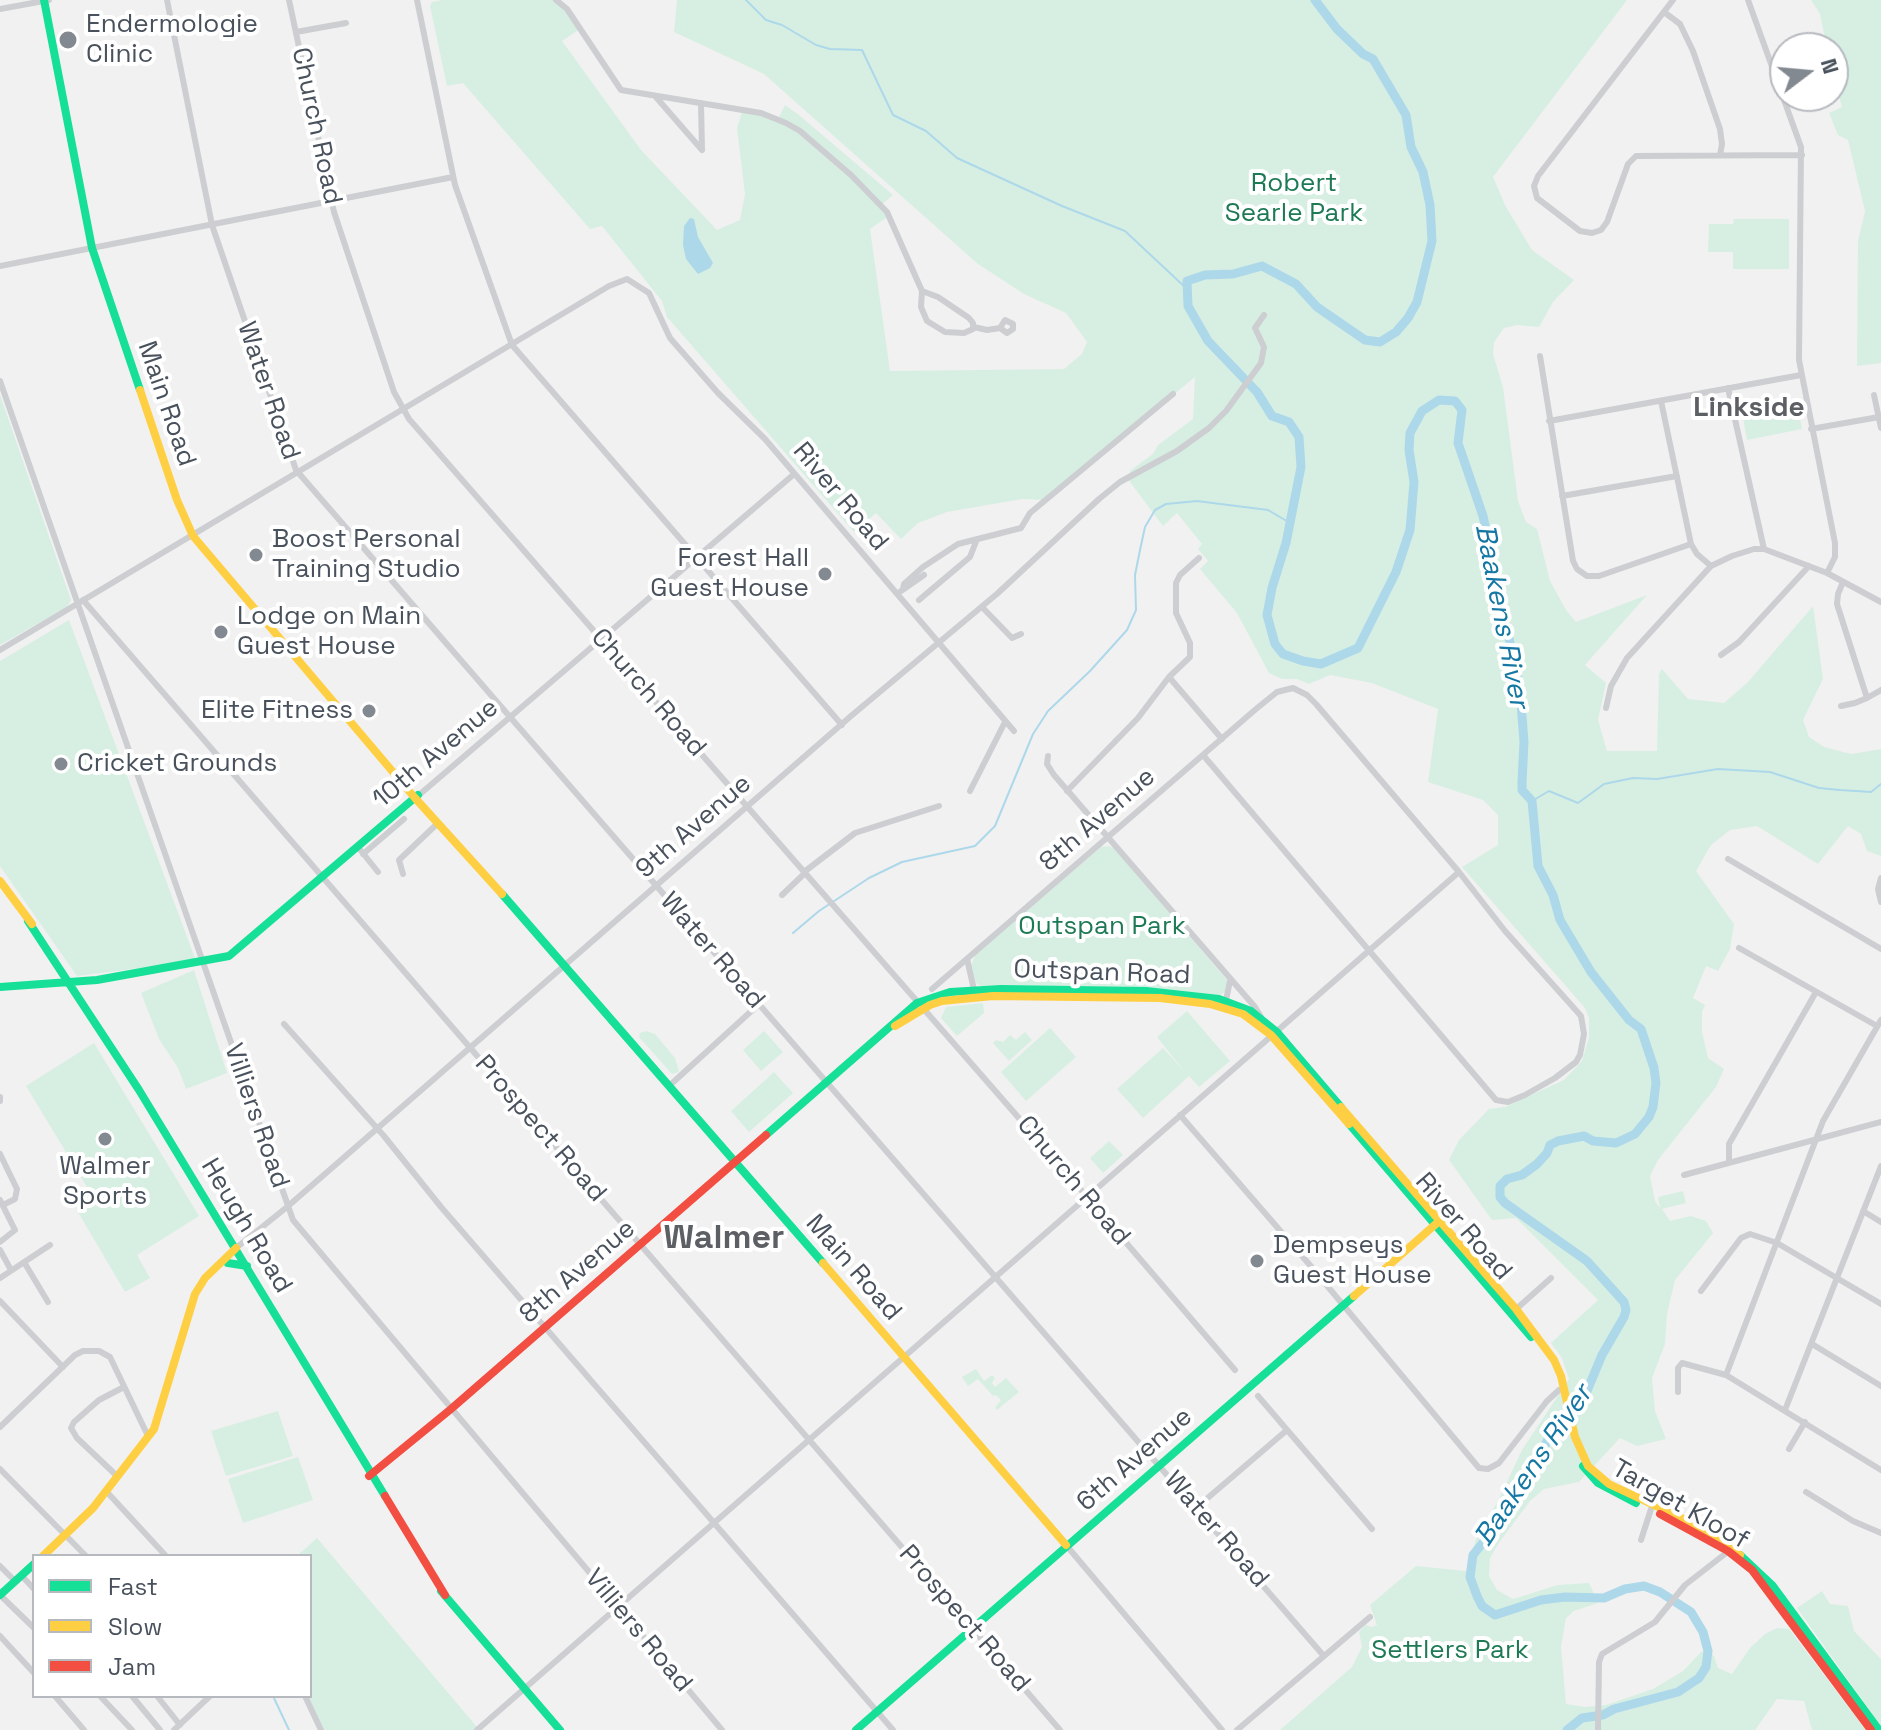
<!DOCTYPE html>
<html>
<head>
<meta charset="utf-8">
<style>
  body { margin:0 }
  #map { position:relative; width:1881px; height:1730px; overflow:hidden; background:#f1f1f1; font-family:"Space Grotesk",sans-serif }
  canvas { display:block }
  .legend { position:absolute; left:32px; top:1554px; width:280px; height:144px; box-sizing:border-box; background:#fff; border:2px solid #b6b9be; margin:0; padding:10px 14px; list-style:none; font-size:24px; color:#48515c }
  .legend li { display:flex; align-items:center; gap:16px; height:40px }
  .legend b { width:40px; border:2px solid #b6b9be }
  .north { position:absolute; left:1769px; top:32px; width:80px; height:80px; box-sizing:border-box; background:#fff; border:2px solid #b6b9be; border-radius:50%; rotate:74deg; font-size:22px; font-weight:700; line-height:32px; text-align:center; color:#48515c }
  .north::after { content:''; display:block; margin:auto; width:28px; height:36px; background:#838990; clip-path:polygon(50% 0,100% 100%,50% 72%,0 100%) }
</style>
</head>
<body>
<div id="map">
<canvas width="1881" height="1730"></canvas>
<ul class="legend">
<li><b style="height:10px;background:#16e098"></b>Fast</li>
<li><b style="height:10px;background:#ffcf43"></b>Slow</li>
<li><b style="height:10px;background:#f24e42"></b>Jam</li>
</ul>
<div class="north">N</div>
</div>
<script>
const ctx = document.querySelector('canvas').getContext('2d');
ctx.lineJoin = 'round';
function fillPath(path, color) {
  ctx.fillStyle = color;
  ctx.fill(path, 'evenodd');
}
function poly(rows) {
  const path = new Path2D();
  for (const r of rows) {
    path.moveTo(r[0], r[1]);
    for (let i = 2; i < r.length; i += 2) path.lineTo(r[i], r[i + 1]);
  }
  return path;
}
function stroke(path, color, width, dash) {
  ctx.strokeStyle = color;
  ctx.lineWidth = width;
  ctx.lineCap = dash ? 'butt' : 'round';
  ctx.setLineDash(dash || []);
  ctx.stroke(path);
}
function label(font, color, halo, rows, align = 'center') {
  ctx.font = font + ' "Space Grotesk",sans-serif';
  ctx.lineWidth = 8;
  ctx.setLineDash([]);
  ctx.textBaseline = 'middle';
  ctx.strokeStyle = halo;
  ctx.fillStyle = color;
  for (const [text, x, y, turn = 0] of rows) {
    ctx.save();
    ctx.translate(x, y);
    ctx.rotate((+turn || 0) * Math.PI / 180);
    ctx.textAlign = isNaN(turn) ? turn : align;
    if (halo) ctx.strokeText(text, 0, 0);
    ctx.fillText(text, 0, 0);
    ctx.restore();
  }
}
fillPath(poly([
  [442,0,556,0,580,29,562,41,641,150,717,230,740,220,745,194,737,128,743,109,778,119,785,105,799,115,893,195,881,205,889,216,870,229,890,371,1064,369,1082,354,1087,342,1066,313,1024,294,978,264,764,74,674,32,677,0,1627,0,1493,177,1506,207,1532,250,1574,280,1553,302,1539,327,1517,325,1504,328,1494,342,1493,354,1503,387,1518,501,1526,522,1537,529,1550,581,1566,610,1576,622,1647,595,1585,665,1606,683,1598,720,1607,751,1657,751,1659,674,1662,669,1688,699,1724,703,1748,682,1813,606,1823,679,1803,720,1809,737,1824,747,1851,754,1881,749,1881,856,1867,851,1861,834,1848,826,1818,864,1757,826,1730,830,1711,845,1696,871,1734,924,1730,949,1718,971,1706,966,1693,998,1705,1005,1702,1012,1702,1032,1708,1058,1724,1069,1716,1087,1658,1160,1650,1176,1655,1201,1660,1208,1658,1197,1683,1191,1686,1203,1662,1209,1670,1221,1691,1216,1706,1221,1713,1233,1675,1280,1667,1314,1665,1344,1652,1378,1655,1411,1666,1439,1637,1446,1620,1438,1579,1482,1544,1489,1530,1501,1498,1544,1490,1558,1489,1576,1497,1590,1513,1599,1558,1585,1589,1583,1598,1603,1574,1611,1566,1618,1561,1647,1566,1704,1585,1707,1606,1705,1653,1689,1683,1671,1702,1651,1708,1651,1714,1656,1718,1668,1732,1674,1750,1648,1765,1634,1777,1628,1789,1629,1866,1730,1812,1730,1804,1701,1777,1699,1755,1730,1280,1730,1352,1667,1362,1647,1359,1632,1365,1625,1372,1627,1377,1625,1370,1605,1416,1566,1466,1571,1477,1536,1498,1501,1522,1450,1569,1379,1562,1358,1551,1343,1598,1300,1516,1218,1492,1220,1449,1160,1459,1140,1489,1109,1505,1107,1564,1080,1582,1061,1589,1037,1589,1018,1585,1008,1462,867,1498,845,1498,815,1483,800,1428,782,1438,709,1372,683,1330,675,1309,684,1297,679,1282,679,1269,673,1237,613,1200,569,1208,561,1198,549,1202,544,1177,513,1163,526,1127,478,1131,470,1153,454,1158,445,1193,419,1195,377,1045,500,1022,499,947,512,918,523,901,539,876,513,854,532,667,317,662,301,602,226,590,229,463,83,447,86,430,6,432,2],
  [1811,0,1881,0,1881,363,1857,366,1858,241,1865,211,1848,140,1838,135,1829,113,1842,107,1833,72,1833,48,1827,48,1820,14],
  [1734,219,1789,219,1789,269,1733,269,1733,252,1708,252,1709,224,1733,224],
  [0,395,71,600,67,607,0,645],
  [1798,407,1802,429,1747,440,1743,418],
  [69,620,196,961,77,976,0,866,0,661],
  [1109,846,1115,849,1226,979,1228,982,1225,992,1219,996,1136,987,981,986,976,983,971,966,975,955,1101,847],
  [194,970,227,1073,186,1089,178,1068,159,1039,141,993],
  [983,1003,984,1013,957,1036,941,1018,946,1007],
  [1187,1011,1230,1061,1199,1087,1189,1076,1143,1118,1117,1089,1163,1048,1184,1071,1157,1037],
  [1050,1028,1076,1057,1026,1101,1001,1072],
  [646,1031,655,1034,675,1058,679,1072,672,1074,639,1037,640,1033],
  [764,1031,783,1052,761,1071,743,1050],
  [1025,1032,1032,1040,1009,1061,993,1043,996,1040,1003,1042,1010,1035,1016,1040],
  [94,1043,199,1216,137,1255,150,1278,125,1292,72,1202,90,1192,26,1086],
  [774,1072,793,1093,749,1132,731,1111],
  [1109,1141,1123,1155,1103,1173,1090,1158],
  [976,1369,984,1381,992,1375,995,1378,992,1383,995,1387,1006,1378,1019,1392,997,1410,995,1408,1001,1400,996,1395,993,1396,978,1379,968,1386,962,1377],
  [278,1411,293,1456,226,1476,211,1431],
  [298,1457,313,1500,243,1523,228,1479],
  [317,1538,477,1727,473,1730,324,1730,308,1696,310,1556,297,1556],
  [1822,1591,1830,1604,1848,1606,1854,1631,1881,1659,1881,1726,1797,1608]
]), '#d7efe2');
fillPath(poly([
  [690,218,694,219,698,237,713,263,710,268,698,274,686,259,683,245,684,226]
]), '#add8ea');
stroke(poly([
  [746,0,766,20,782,25,816,45,830,49,862,50,893,115,926,131,957,158,1062,206,1125,231,1187,289],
  [1532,801,1549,791,1578,803,1604,784,1633,778,1657,779,1718,769,1770,772,1819,788,1840,790,1871,792,1881,784],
  [793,933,819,911,869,878,902,862,975,846,995,826,1033,734,1048,711,1090,671,1127,630,1136,610,1135,575,1140,550,1145,527,1155,510,1166,504,1197,501,1268,510,1290,523],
  [273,1696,289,1730]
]), '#add8ea', 2);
stroke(poly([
  [1315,0,1337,29,1363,54,1373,59,1406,115,1411,147,1423,172,1430,205,1432,241,1417,302,1408,318,1396,332,1380,342,1365,340,1317,307,1296,284,1262,266,1233,274,1205,275,1187,281,1188,306,1208,341,1257,392,1272,416,1289,422,1299,437,1301,467,1286,543,1272,588,1267,615,1275,644,1283,654,1303,661,1321,664,1358,648,1396,572,1410,530,1414,482,1409,450,1410,433,1422,411,1439,400,1455,401,1462,410,1458,443,1483,516,1520,690,1524,742,1522,782,1522,790,1532,801,1538,866,1553,895,1560,920,1591,972,1629,1020,1641,1029,1654,1068,1656,1083,1653,1107,1649,1117,1635,1134,1616,1143,1593,1141,1584,1136,1558,1141,1550,1145,1547,1153,1537,1164,1522,1175,1507,1179,1500,1186,1500,1197,1505,1203,1587,1261,1624,1302,1626,1310,1624,1317,1602,1355,1582,1403,1554,1427,1528,1480,1506,1514,1473,1555,1470,1577,1477,1596,1482,1606,1495,1615,1541,1600,1565,1597,1604,1598,1625,1589,1644,1586,1660,1592,1691,1612,1703,1632,1708,1651,1706,1667,1699,1678,1678,1692,1614,1709,1603,1715,1582,1718,1567,1730]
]), '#add8ea', 9);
stroke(poly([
  [167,0,212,225,296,470,1323,1655],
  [289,0,334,212,394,392,409,419,1052,1156,1235,1370],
  [417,0,455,185,512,345,842,725],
  [556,0,567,9,621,90,761,113,786,123,800,131,851,175,887,212,922,291,921,307,927,321,945,332,964,333,973,329,973,323,969,318,938,297,922,291],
  [1673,0,1538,176,1534,186,1537,198,1580,231,1592,233,1601,230,1607,222,1628,164,1636,156,1802,155],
  [1748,0,1801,147,1799,360,1835,543,1835,557,1827,573],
  [0,9,49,0],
  [1664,12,1680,24,1693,51,1720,129,1722,144,1720,155],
  [296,32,346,23],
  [655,96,702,150],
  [701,103,702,150],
  [0,266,453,177],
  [974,327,987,330,1000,328,1007,333,1013,329,1013,324,1005,320,1000,328],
  [1540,356,1573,561,1577,569,1587,576,1599,576,1691,544],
  [0,381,293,1220,722,1730],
  [1728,388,1764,549],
  [1874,395,1881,428],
  [1661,401,1691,544,1697,554,1711,566],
  [1549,421,1801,375],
  [1811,429,1879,417],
  [1562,496,1677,476],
  [1843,582,1838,594,1837,604,1867,698,1881,690],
  [903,589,904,584,923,567,958,544,1021,528,1030,513,1173,394],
  [901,591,924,575],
  [83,600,1060,1730],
  [919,600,970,557,977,539],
  [982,607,1012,638,1021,634],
  [0,650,609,286,627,279,649,293,670,338,718,393,765,439,1014,731],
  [1721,655,1739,642,1809,566],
  [1169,677,1222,739],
  [1841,706,1855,703,1867,698],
  [1606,708,1611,686,1627,658,1711,566,1732,556,1754,549,1764,549,1827,573,1881,602],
  [1048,756,1047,764,1054,775,1255,1007,1261,1017],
  [970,791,1005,722],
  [1067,791,1138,718,1169,677,1190,657,1190,643,1176,613,1176,583,1180,575,1199,558],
  [419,795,793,475],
  [358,847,378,872],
  [363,854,404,819],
  [1728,859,1881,949],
  [804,872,855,833,939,806],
  [403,874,399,860,438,823],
  [1881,878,1878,889,1881,902],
  [782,895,805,873],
  [1739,948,1877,1026],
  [967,959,975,994],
  [932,989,1256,709,1277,692,1293,688,1307,695,1316,704,1459,872,1505,931,1581,1016,1584,1034,1580,1055,1576,1062,1555,1078,1525,1095,1508,1102,1496,1100,1203,755],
  [1225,1005,1230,981],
  [284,1024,384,1136,441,1207,893,1730],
  [669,1086,758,1005],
  [0,1097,0,1101],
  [1180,1115,1309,1264,1479,1468,1488,1469,1499,1463,1547,1401,1559,1390],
  [0,1154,17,1189,15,1199,3,1205],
  [1729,1163,1729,1144,1816,992],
  [1684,1175,1881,1122],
  [0,1200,15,1230,0,1242],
  [1863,1211,1881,1222],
  [236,1248,287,1207,851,716,998,593,1099,499,1120,482,1177,451,1209,428,1226,411,1261,363,1264,347,1255,328,1264,315],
  [0,1250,11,1270],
  [24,1262,48,1302],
  [0,1278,50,1245],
  [1701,1291,1741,1238,1750,1234,1777,1243,1881,1304],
  [0,1301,63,1367],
  [1514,1311,1551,1278],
  [1812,1344,1881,1386],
  [1726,1375,1823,1121,1881,1020],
  [1678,1392,1678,1368,1682,1363,1726,1375,1881,1470],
  [1258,1396,1372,1529],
  [1785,1410,1881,1166],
  [0,1427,75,1355,83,1351,99,1351,110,1357,148,1436],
  [1789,1449,1805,1422],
  [0,1469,86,1556],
  [117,1476,77,1438,71,1428,74,1422,99,1400,124,1387],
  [106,1491,166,1556],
  [1806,1492,1853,1521,1881,1533],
  [1196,1508,1287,1430],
  [1641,1540,1651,1509],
  [1066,1545,1222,1730],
  [0,1566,15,1581],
  [21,1575,34,1589],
  [0,1595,34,1628],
  [0,1636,34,1673],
  [55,1696,84,1730],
  [100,1696,132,1730],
  [132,1696,160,1730],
  [157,1696,180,1725],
  [305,1696,321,1730],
  [174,1730,210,1696],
  [477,1730,1459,872],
  [1237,1730,1370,1617],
  [1598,1730,1599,1662,1602,1654,1655,1622,1685,1585,1730,1550]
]), '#ccced1', 6);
stroke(poly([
  [44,0,92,248,140,390],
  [502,894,823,1263],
  [28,921,139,1090,385,1496],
  [0,987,97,980,229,956,418,795],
  [1349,1124,1531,1337],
  [766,1135,917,1003,950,992,1001,989,1146,991,1219,999,1251,1011,1277,1032,1341,1107],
  [228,1263,247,1266],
  [1583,1466,1598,1483,1636,1503],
  [1740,1555,1773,1586,1879,1730],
  [441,1591,560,1730],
  [0,1595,34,1564],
  [856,1730,1354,1296]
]), '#16e098', 8);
stroke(poly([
  [140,390,177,500,193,536,415,798,502,894],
  [0,881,32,924],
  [895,1026,930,1005,942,1001,993,996,1160,998,1210,1004,1243,1014,1271,1035,1349,1124],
  [1341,1107,1516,1309,1554,1360,1561,1376,1575,1437,1588,1466,1609,1484,1692,1523,1740,1555],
  [823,1263,1066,1545],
  [1354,1296,1437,1223],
  [43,1556,93,1508,154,1429,195,1294,205,1278,236,1248]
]), '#ffcf43', 8);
stroke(poly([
  [369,1476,451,1409,766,1135],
  [385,1496,445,1595],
  [1660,1514,1728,1551,1752,1570,1871,1730]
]), '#f24e42', 8);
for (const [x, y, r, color] of [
  [68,40,10,"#838990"],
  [256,555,8,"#838990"],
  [825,574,8,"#838990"],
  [221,632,8,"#838990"],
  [369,711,8,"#838990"],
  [61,764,8,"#838990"],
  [105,1139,8,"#838990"],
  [1257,1261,8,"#838990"]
]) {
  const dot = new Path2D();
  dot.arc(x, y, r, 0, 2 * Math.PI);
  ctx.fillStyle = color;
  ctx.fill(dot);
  stroke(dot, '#fff', 3);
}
label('26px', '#48515c', '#fff', [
  ["Endermologie",86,25],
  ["Clinic",86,55],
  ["Boost Personal",272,540],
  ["Training Studio",272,570],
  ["Forest Hall",809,559,"right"],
  ["Guest House",809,589,"right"],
  ["Lodge on Main",237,617],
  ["Guest House",237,647],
  ["Elite Fitness",353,711,"right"],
  ["Cricket Grounds",77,764],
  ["Walmer",105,1167,"center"],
  ["Sports",105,1197,"center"],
  ["Dempseys",1273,1246],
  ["Guest House",1273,1276]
], 'left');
label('26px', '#48515c', '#fff', [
  ["Church Road",316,126,78],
  ["Water Road",268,391,71],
  ["Main Road",166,404,71],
  ["River Road",840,497,50],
  ["Church Road",648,693,49],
  ["10th Avenue",436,754,-40],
  ["8th Avenue",1098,820,-41],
  ["9th Avenue",694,827,-41],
  ["Water Road",712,951,49],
  ["Outspan Road",1102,973,2],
  ["Villiers Road",256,1116,71],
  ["Prospect Road",540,1129,49],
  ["Church Road",1073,1181,50],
  ["Heugh Road",246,1226,59],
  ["River Road",1463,1227,49],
  ["Main Road",853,1268,49],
  ["8th Avenue",578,1272,-41],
  ["6th Avenue",1135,1460,-41],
  ["Target Kloof",1680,1505,30],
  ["Water Road",1216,1530,49],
  ["Prospect Road",964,1619,49],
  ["Villiers Road",638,1631,50]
]);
label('26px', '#1d7a54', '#fff', [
  ["Robert",1294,184],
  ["Searle Park",1294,214],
  ["Outspan Park",1102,927],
  ["Settlers Park",1450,1651]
]);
label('bold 28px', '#5c5f64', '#fff', [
  ["Linkside",1749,408]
]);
label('italic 28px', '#1577a3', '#fff', [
  ["Baakens River",1501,616,79],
  ["Baakens River",1534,1466,-56]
]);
label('bold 34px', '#5c5f64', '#fff', [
  ["Walmer",724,1239]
]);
</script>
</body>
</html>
